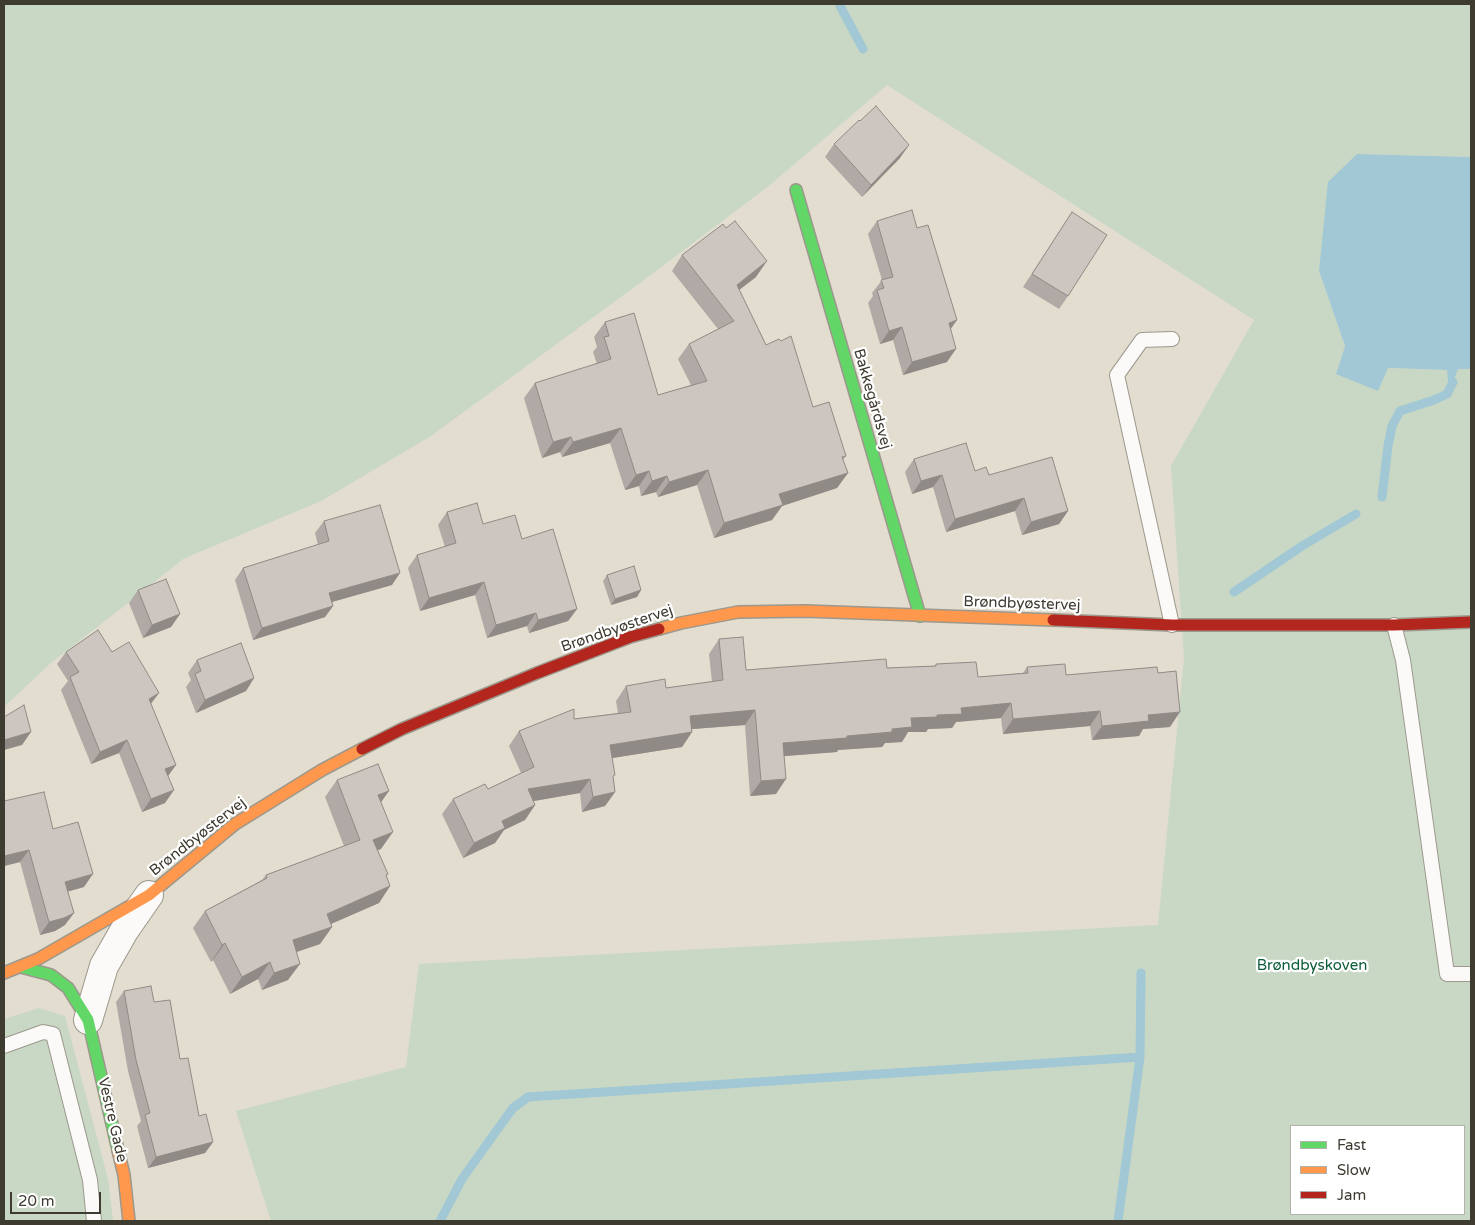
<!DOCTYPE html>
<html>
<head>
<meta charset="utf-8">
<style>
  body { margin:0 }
  #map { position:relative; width:1475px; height:1225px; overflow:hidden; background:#e2ddce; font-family:"Varela Round",sans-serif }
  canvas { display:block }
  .frame { position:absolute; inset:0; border:5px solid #3e3b30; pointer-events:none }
  .legend { position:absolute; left:1290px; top:1125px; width:175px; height:90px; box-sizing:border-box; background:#fff; border:1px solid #b2b1ac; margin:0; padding:6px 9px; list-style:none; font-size:15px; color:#3e3b30 }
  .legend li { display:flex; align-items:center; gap:10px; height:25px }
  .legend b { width:25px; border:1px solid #b2b1ac }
  .scale { position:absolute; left:10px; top:1192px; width:91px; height:22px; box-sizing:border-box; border:2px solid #3e3b30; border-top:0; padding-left:6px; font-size:15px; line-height:18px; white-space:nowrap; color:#3e3b30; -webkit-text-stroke:4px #fff; paint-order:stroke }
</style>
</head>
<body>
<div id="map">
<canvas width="1475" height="1225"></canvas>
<div class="frame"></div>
<ul class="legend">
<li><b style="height:6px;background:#63d668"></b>Fast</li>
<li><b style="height:6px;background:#ff974d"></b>Slow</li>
<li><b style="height:6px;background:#b3261e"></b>Jam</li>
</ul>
<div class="scale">20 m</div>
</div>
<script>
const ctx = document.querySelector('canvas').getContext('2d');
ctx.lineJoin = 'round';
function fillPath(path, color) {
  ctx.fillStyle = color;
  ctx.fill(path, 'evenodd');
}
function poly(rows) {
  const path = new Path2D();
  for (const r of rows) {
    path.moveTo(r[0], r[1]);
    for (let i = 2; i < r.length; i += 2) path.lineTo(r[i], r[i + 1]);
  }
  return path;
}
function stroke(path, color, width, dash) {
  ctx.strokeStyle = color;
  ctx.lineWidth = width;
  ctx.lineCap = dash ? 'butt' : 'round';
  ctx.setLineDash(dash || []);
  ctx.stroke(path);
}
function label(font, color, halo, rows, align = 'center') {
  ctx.font = font + ' "Varela Round",sans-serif';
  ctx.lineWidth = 4.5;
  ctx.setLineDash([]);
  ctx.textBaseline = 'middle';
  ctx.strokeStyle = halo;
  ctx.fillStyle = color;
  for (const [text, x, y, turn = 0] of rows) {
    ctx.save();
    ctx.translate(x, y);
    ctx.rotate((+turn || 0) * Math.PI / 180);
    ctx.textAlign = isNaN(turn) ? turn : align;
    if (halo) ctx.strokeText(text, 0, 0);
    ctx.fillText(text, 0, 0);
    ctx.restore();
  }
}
fillPath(poly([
  [4,4,1471,4,1471,157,1357,154,1319,271,1345,346,1336,373,1387,368,1447,370,1458,368,1471,369,1471,1221,271,1221,236,1111,406,1067,419,964,1158,925,1184,658,1171,466,1254,320,887,85,770,185,644,280,431,436,321,501,183,559,123,607,52,662,4,707],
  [1291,1126,1464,1126,1464,1214,1291,1214],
  [39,1008,65,1016,108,1179,113,1221,4,1221,4,1019]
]), '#c8d8c5');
fillPath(poly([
  [1357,154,1471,157,1471,369,1458,369,1453,382,1448,382,1447,370,1388,368,1378,391,1336,374,1345,346,1319,271,1328,182]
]), '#a1c8d4');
stroke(poly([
  [839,4,863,49],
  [1382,497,1388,446,1392,426,1400,411,1434,400,1447,394,1453,382],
  [1234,592,1302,546,1356,514],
  [440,1221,462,1179,497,1130,513,1108,528,1097,1140,1057],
  [1118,1221,1140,1057,1141,973]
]), '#a1c8d4', 9);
const lane = poly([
  [1172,625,1117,375,1142,340,1172,339],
  [1394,625,1403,660,1447,974,1471,974],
  [4,1046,43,1032,53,1034,90,1180,94,1221]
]);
const street = poly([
  [88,1020,104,966,124,931,149,895]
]);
const fast = poly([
  [796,190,920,616],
  [21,967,51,975,68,988,88,1020,118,1150]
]);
const slow = poly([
  [659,629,681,623,738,612,805,611,1053,620],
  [4,973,38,959,149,895,235,824,322,770,362,749],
  [118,1150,124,1175,129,1221]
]);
const jam = poly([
  [1053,620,1172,625,1394,625,1471,622],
  [362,749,402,729,537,673,630,637,659,629]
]);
stroke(lane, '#9c988d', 16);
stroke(street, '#9c988d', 30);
stroke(fast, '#9c988d', 14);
stroke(slow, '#9c988d', 14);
stroke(jam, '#9c988d', 14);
stroke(lane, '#fbfaf8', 14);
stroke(street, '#fbfaf8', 28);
stroke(fast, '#63d668', 11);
stroke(slow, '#ff974d', 11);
stroke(jam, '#b3261e', 11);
fillPath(poly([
  [834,144,900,158,862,197,825,157],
  [1072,212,1068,296,1059,309,1023,287],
  [877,221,951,330,947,362,903,375,893,340,880,344,868,303,873,296,872,293,882,280,868,234],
  [682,255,756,277,739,290,766,345,813,407,846,456,843,460,848,473,837,488,782,506,772,520,714,538,697,485,658,497,656,492,641,496,639,486,625,490,610,443,562,457,560,452,542,458,524,398,535,383,597,364,593,352,597,347,594,337,605,322,658,395,691,385,678,359,689,344,718,329,672,271],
  [914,459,975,471,989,475,1068,511,1059,524,1022,535,1015,511,946,532,933,487,912,494,905,472],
  [447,512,483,524,522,539,577,609,568,621,529,633,527,626,487,638,475,595,420,611,408,568,417,555,445,547,438,525],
  [324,521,392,585,332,602,333,606,325,617,253,640,235,580,243,568,318,545,315,533],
  [607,575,641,590,637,597,611,605,603,581],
  [138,590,180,614,171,627,143,638,129,603],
  [719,639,746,670,887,668,935,666,936,664,978,677,1023,673,1027,667,1066,675,1158,673,1170,727,1143,729,1139,736,1092,740,1090,726,1003,734,1001,718,956,722,952,728,928,729,926,732,908,732,902,742,885,743,882,747,838,750,837,752,784,756,776,794,750,796,745,725,692,729,692,732,682,747,612,758,613,778,615,792,605,806,582,812,580,793,533,801,535,805,525,820,504,830,495,843,463,858,442,814,453,799,488,789,521,773,509,746,519,731,574,719,618,713,616,701,626,686,666,688,712,682,709,654],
  [66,652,112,652,151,704,176,765,168,776,165,803,142,812,119,753,91,764,61,690,68,681,57,664],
  [197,660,254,678,246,691,196,713,186,687,191,680,188,673],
  [337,780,381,802,381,849,377,850,388,874,386,876,390,886,379,903,330,924,332,927,320,944,297,952,288,980,262,990,258,979,230,994,213,960,211,962,193,928,205,911,262,880,266,875,344,846,325,797],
  [4,801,53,829,84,887,68,891,65,925,55,931,40,935,20,862,4,866],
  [124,991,154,1002,180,1059,199,1116,213,1142,205,1153,148,1168,137,1126,141,1121,128,1071,116,1002]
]), '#b0a9a5');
fillPath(poly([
  [909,145,900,158,862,197,871,185],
  [767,261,756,277,726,300,737,285],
  [957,320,948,333,949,323],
  [902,327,893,340,880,344,889,331],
  [956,349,947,362,903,375,912,362],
  [621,428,610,443,562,457,573,442],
  [571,437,560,452,542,458,553,442],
  [708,470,697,485,658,497,669,482],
  [649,471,639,486,625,490,636,475],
  [848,473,837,488,782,506,772,520,714,538,724,523,779,494],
  [942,475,933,487,912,494,921,481],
  [667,476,656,492,641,496,652,481],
  [1024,498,1015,511,946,532,955,519],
  [1068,511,1059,524,1022,535,1031,522],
  [400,573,392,585,321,605,329,593],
  [484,582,475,595,420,611,429,598],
  [641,590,637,597,611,605,615,599],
  [333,606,325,617,253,640,262,628],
  [577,609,568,621,529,633,538,620],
  [536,613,527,626,487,638,496,625],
  [180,614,171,627,143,638,152,625],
  [254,678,246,691,196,713,205,700],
  [159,693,150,705,149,699],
  [1011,703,1001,718,956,722,952,728,928,729,926,732,908,732,902,742,885,743,882,747,838,750,837,752,773,757,783,743,847,736,892,729,911,718,937,715,961,708],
  [755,710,745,725,680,730,690,716],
  [1100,711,1090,726,1003,734,1013,719],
  [1180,712,1170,727,1143,729,1139,736,1092,740,1102,726,1148,715],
  [31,732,22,745,4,750,4,740],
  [692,732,682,747,600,760,610,745],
  [127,740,119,753,91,764,100,752],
  [176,765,167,777,165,769],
  [590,779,580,793,517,804,528,789],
  [786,779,776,794,750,796,761,781],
  [174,790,165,803,142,812,151,799],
  [389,791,377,808,378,795],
  [615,792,605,806,582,812,593,797],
  [535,805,525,820,504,830,495,843,463,858,474,843,502,821],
  [393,832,381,849,361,857,373,840],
  [29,850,20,862,4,866,4,856],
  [93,874,84,887,56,895,65,882],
  [390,886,379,903,315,931,327,914],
  [74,913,65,925,55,931,40,935,49,922],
  [332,927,320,944,281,957,293,940],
  [225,943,213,960,211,962,222,945],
  [270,962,258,979,230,994,242,977],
  [300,964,288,980,262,990,274,973],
  [213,1142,205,1153,148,1168,156,1157]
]), '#908a86');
const building = poly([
  [876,106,909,145,871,185,834,144,859,120,860,121,876,106],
  [912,210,917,228,928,225,957,320,949,323,956,349,912,362,902,327,889,331,877,290,884,288,881,280,893,277,877,221,912,210],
  [1072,212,1107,235,1068,296,1032,274,1072,212],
  [735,221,767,261,737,285,766,345,779,339,781,341,791,336,813,407,829,402,846,456,842,457,848,473,779,494,783,505,724,523,708,470,669,482,667,476,652,481,649,471,636,475,621,428,573,442,571,437,553,442,535,383,611,359,604,337,609,336,605,322,634,313,658,395,707,381,689,344,734,321,682,255,723,224,726,228,735,221],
  [966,443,975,471,986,467,989,475,1052,457,1068,511,1031,522,1024,498,955,519,942,475,921,481,914,459,966,443],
  [477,503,483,524,515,515,522,539,553,529,577,609,538,620,536,613,496,625,484,582,429,598,417,555,456,543,447,512,477,503],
  [380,505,400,573,329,593,333,606,262,628,243,568,329,541,324,521,380,505],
  [634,566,641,590,615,599,607,575,634,566],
  [166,579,180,614,152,625,138,590,166,579],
  [98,630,112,652,129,642,159,693,149,699,176,765,165,769,174,790,151,799,127,740,100,752,70,677,79,672,66,652,98,630],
  [743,637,746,670,886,659,887,668,936,666,936,664,976,662,978,677,1028,673,1027,667,1065,664,1066,675,1157,667,1158,673,1176,671,1180,712,1148,715,1149,721,1102,726,1100,711,1013,719,1011,703,961,708,962,714,937,715,937,717,911,718,912,727,892,729,892,732,847,736,847,738,783,743,786,779,761,781,755,710,690,716,692,732,610,745,615,775,613,776,615,792,593,797,590,779,528,789,535,805,502,821,505,828,474,843,453,799,485,784,488,789,534,767,519,731,574,709,574,719,631,712,626,686,665,679,666,688,723,680,719,639,743,637],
  [241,643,254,678,205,700,195,674,201,671,197,660,241,643],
  [24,705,31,732,4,740,4,717,24,705],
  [378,764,389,791,378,795,393,832,373,840,388,874,386,875,390,886,327,914,332,927,293,940,300,964,274,973,270,962,242,977,225,943,222,945,205,911,267,878,266,875,360,840,337,780,378,764],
  [44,792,53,829,78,822,93,874,65,882,74,913,64,918,49,922,29,850,4,856,4,801,44,792],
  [151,986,154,1002,170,1000,180,1059,188,1058,199,1116,206,1114,213,1142,156,1157,145,1115,150,1113,136,1060,124,991,151,986]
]);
fillPath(building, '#cdc5c0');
stroke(building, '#908a86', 1);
label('15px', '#3e3b30', '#fff', [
  ["Bakkegårdsvej",872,399,74],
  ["Brøndbyøstervej",1022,604,2],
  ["Brøndbyøstervej",617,629,-19],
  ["Brøndbyøstervej",198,837,-38],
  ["Vestre Gade",112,1120,77]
]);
label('15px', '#0b5d36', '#fff', [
  ["Brøndbyskoven",1312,966]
]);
</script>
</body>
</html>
